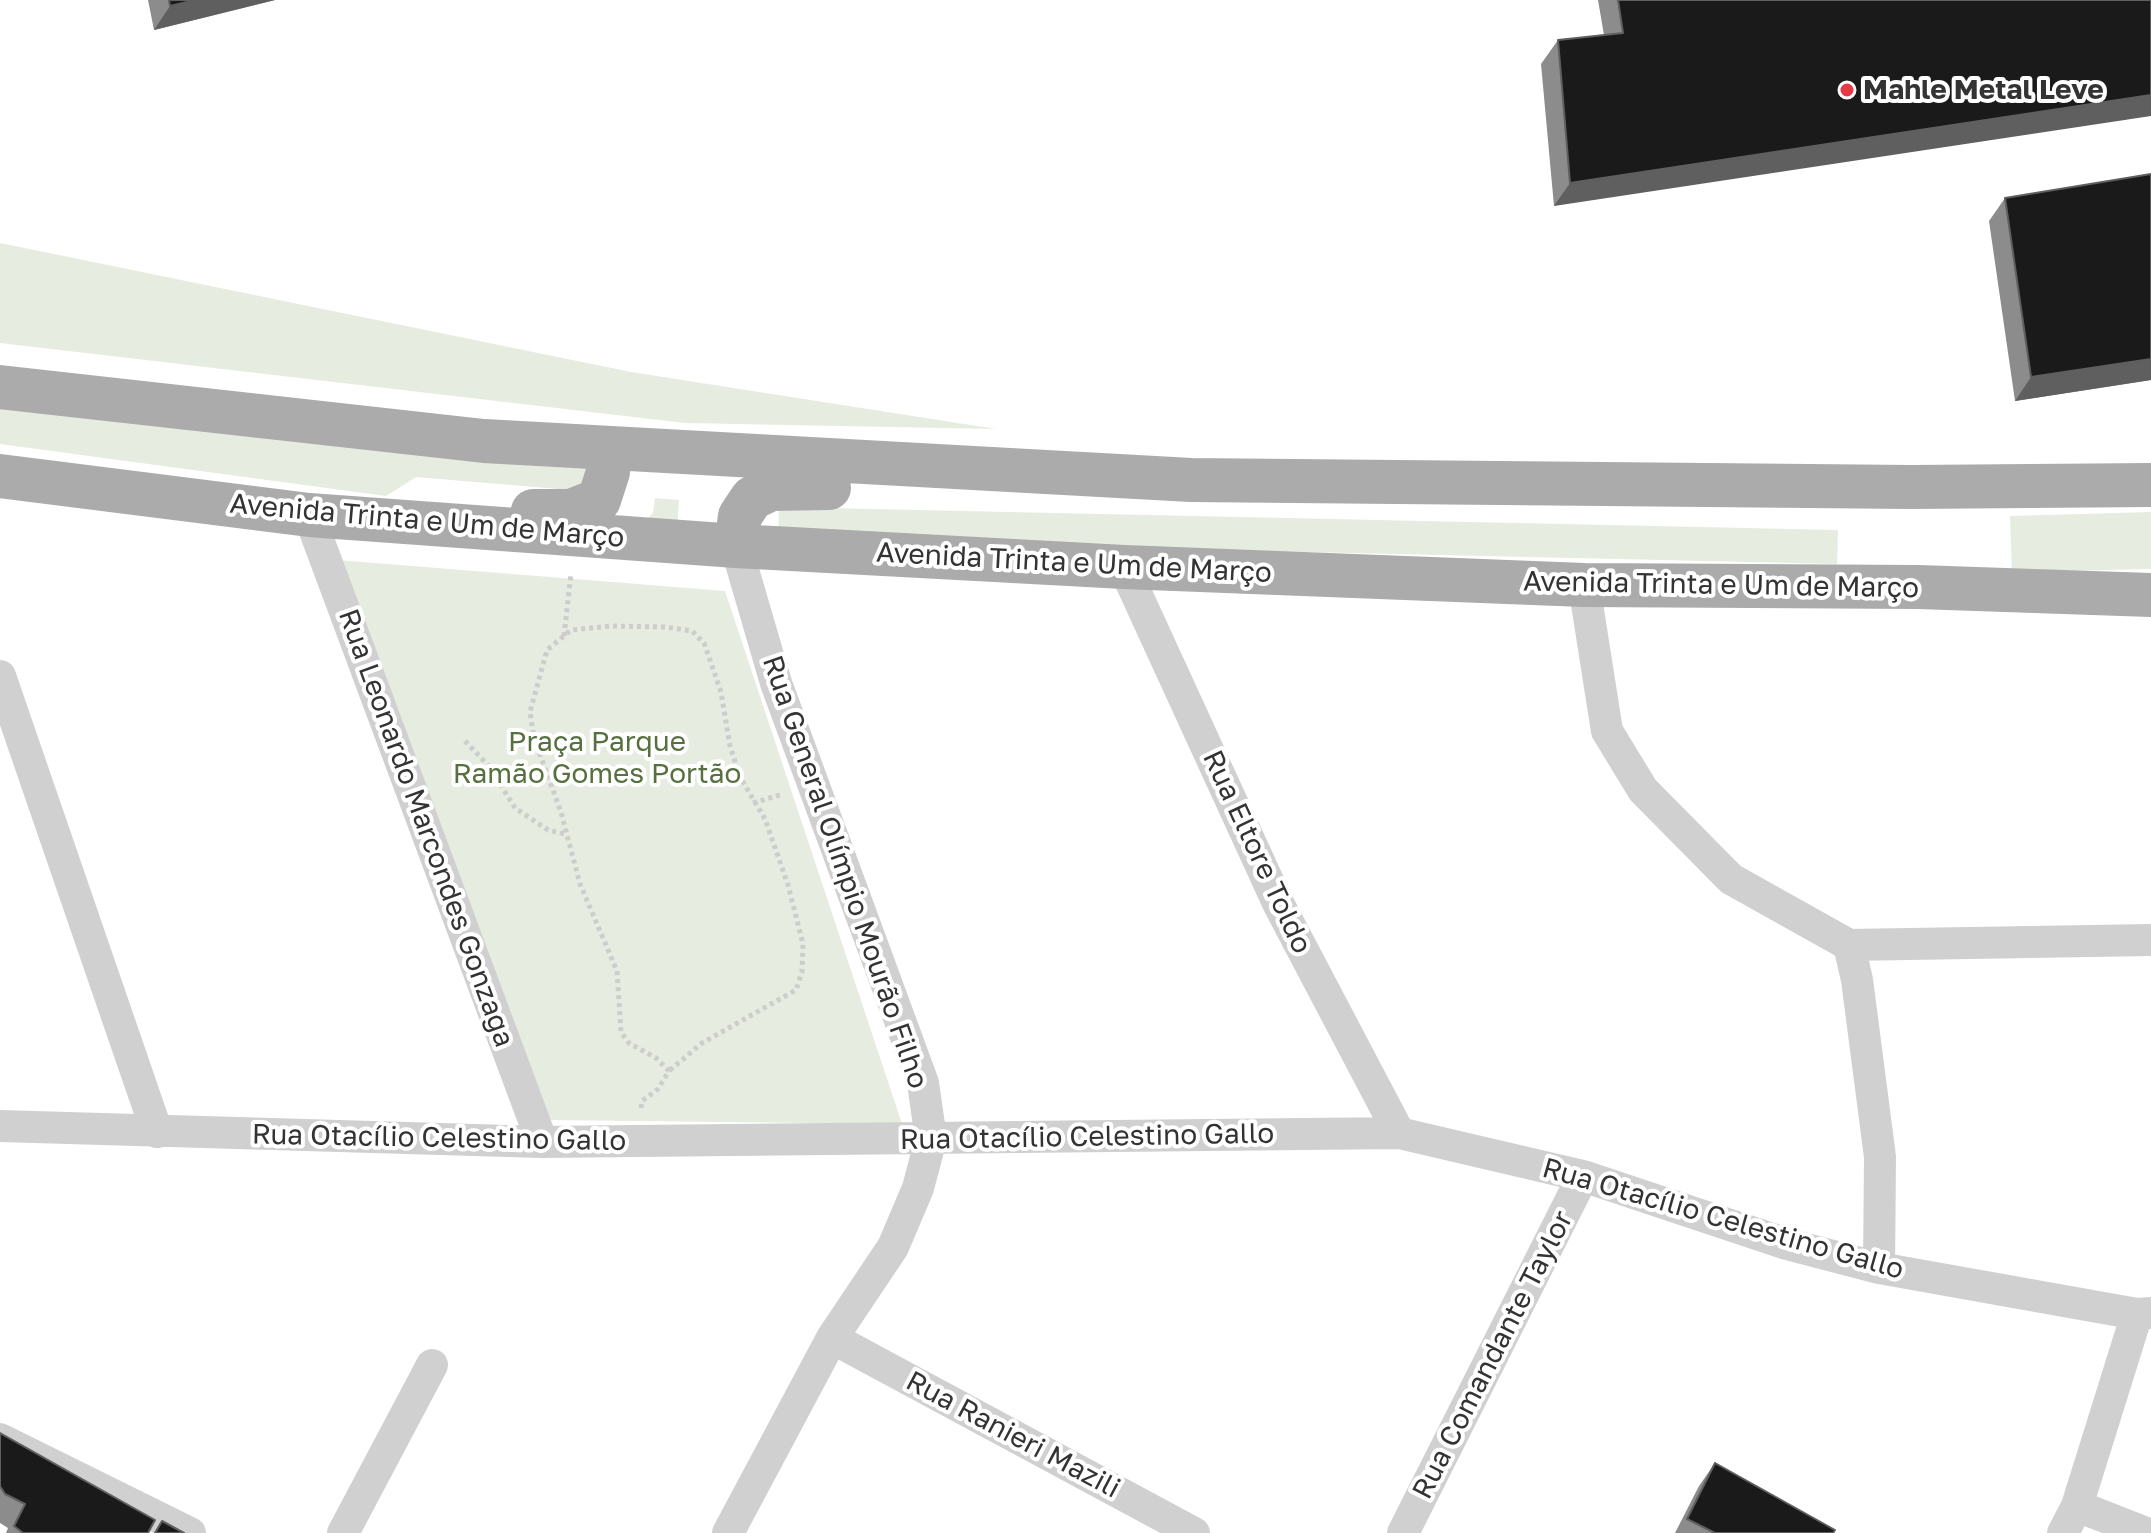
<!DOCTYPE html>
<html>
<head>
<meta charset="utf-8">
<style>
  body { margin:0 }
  canvas { display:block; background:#fff }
</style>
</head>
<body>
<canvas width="2151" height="1533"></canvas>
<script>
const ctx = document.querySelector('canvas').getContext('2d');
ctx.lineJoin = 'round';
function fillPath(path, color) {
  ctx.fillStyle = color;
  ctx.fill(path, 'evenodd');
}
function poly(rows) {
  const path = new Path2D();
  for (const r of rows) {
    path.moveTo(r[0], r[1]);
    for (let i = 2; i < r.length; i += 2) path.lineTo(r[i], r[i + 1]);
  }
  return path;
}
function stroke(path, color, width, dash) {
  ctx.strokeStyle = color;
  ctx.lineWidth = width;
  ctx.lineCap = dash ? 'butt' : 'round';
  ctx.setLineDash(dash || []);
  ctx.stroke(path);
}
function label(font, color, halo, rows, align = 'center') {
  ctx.font = font + ' "Golos Text",sans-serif';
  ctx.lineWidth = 8;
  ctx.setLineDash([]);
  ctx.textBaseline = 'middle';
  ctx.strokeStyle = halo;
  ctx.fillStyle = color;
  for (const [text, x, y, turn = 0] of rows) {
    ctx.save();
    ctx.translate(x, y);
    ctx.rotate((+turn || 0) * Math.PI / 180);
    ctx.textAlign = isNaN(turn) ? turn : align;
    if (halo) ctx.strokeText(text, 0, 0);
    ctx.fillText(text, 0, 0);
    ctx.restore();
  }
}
fillPath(poly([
  [0,243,631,372,996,429,685,423,0,343],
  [0,404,597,466,594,492,416,477,386,496,0,444],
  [655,498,679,500,677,529,646,520,653,513],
  [779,507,1838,530,1837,564,778,540],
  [2151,512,2151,569,2012,572,2010,516],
  [337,560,725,591,902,1124,548,1120]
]), '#e6ecdf');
stroke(poly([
  [564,636,571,574],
  [465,741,489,766,515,808,548,830,565,834],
  [753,803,783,794],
  [641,1108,642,1101,658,1089,669,1071,656,1058,629,1043,621,1032,617,971,580,884,561,812,534,738,530,712,547,650,571,630,611,626,665,627,692,631,704,643,721,692,730,746,740,777,765,819,788,885,803,944,802,972,796,990,702,1043,669,1071]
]), '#cdcdcd', 5, [4, 4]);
stroke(poly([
  [309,515,542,1142],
  [1124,567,1279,905,1399,1133],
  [1584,585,1607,731,1643,790,1731,879,1849,945,1857,980,1880,1157,1879,1268],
  [0,676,157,1132],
  [1849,945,2151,940],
  [0,1126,542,1142,1399,1133,1583,1176,1787,1244,1879,1268,2137,1314,2151,1313],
  [832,1338,1194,1533],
  [0,1439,190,1533],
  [2077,1506,2146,1533],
  [343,1533,432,1365],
  [728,1533,832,1338,893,1247,918,1188,931,1139,923,1083,776,683,736,546],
  [1403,1533,1583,1176],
  [2063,1533,2077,1506,2137,1314]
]), '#d0d0d0', 32);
stroke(poly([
  [0,387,484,441,1191,480,1911,487,2151,485],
  [0,476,309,515,736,546,1124,567,1584,585,1918,587,2151,595],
  [533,511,571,511,599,500,608,472,606,449],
  [736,546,740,516,752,498,771,489,829,488]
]), '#ababab', 44);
fillPath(poly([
  [148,0,275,0,154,30],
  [1598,0,2151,0,1554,206,1541,64,1558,40,1604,35],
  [2151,174,2151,380,2015,401,1989,221,2005,198],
  [0,1433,148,1533,6,1533,8,1528,0,1523],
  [1715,1463,1833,1533,1675,1533,1699,1486]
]), '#8c8c8c');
fillPath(poly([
  [196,0,275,0,154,30,170,6],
  [2151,95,2151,116,1554,206,1570,183],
  [2151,359,2151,380,2015,401,2031,377]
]), '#5f5f5f');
const building = poly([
  [169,0,196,0,170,6,169,0],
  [1618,0,2151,0,2151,95,1570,183,1558,40,1623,33,1618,0],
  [2151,174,2151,359,2031,377,2005,198,2151,174],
  [0,1433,155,1520,148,1533,23,1533,14,1526,25,1504,5,1494,0,1486,0,1433],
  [1715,1463,1835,1530,1833,1533,1715,1533,1687,1519,1715,1463],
  [162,1521,184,1533,155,1533,162,1521]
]);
fillPath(building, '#1a1a1a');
stroke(building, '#5f5f5f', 2);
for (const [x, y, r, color] of [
  [1847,90,8,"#e63946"]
]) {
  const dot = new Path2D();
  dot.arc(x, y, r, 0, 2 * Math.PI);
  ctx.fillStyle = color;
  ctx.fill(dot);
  stroke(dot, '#fff', 3);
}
label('bold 28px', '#333', '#fff', [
  ["Mahle Metal Leve",1863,90]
], 'left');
label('28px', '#333', '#fff', [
  ["Avenida Trinta e Um de Março",427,521,5],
  ["Avenida Trinta e Um de Março",1074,563,3],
  ["Avenida Trinta e Um de Março",1721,585,1],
  ["Rua Leonardo Marcondes Gonzaga",426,828,70],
  ["Rua Eltore Toldo",1257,852,65],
  ["Rua General Olímpio Mourão Filho",845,872,71],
  ["Rua Otacílio Celestino Gallo",1087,1137,-1],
  ["Rua Otacílio Celestino Gallo",439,1138,1],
  ["Rua Otacílio Celestino Gallo",1723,1219,16],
  ["Rua Comandante Taylor",1493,1355,-63],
  ["Rua Ranieri Mazili",1013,1435,28]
]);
label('28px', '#56703f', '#fff', [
  ["Praça Parque",597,742],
  ["Ramão Gomes Portão",597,774]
]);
</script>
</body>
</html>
